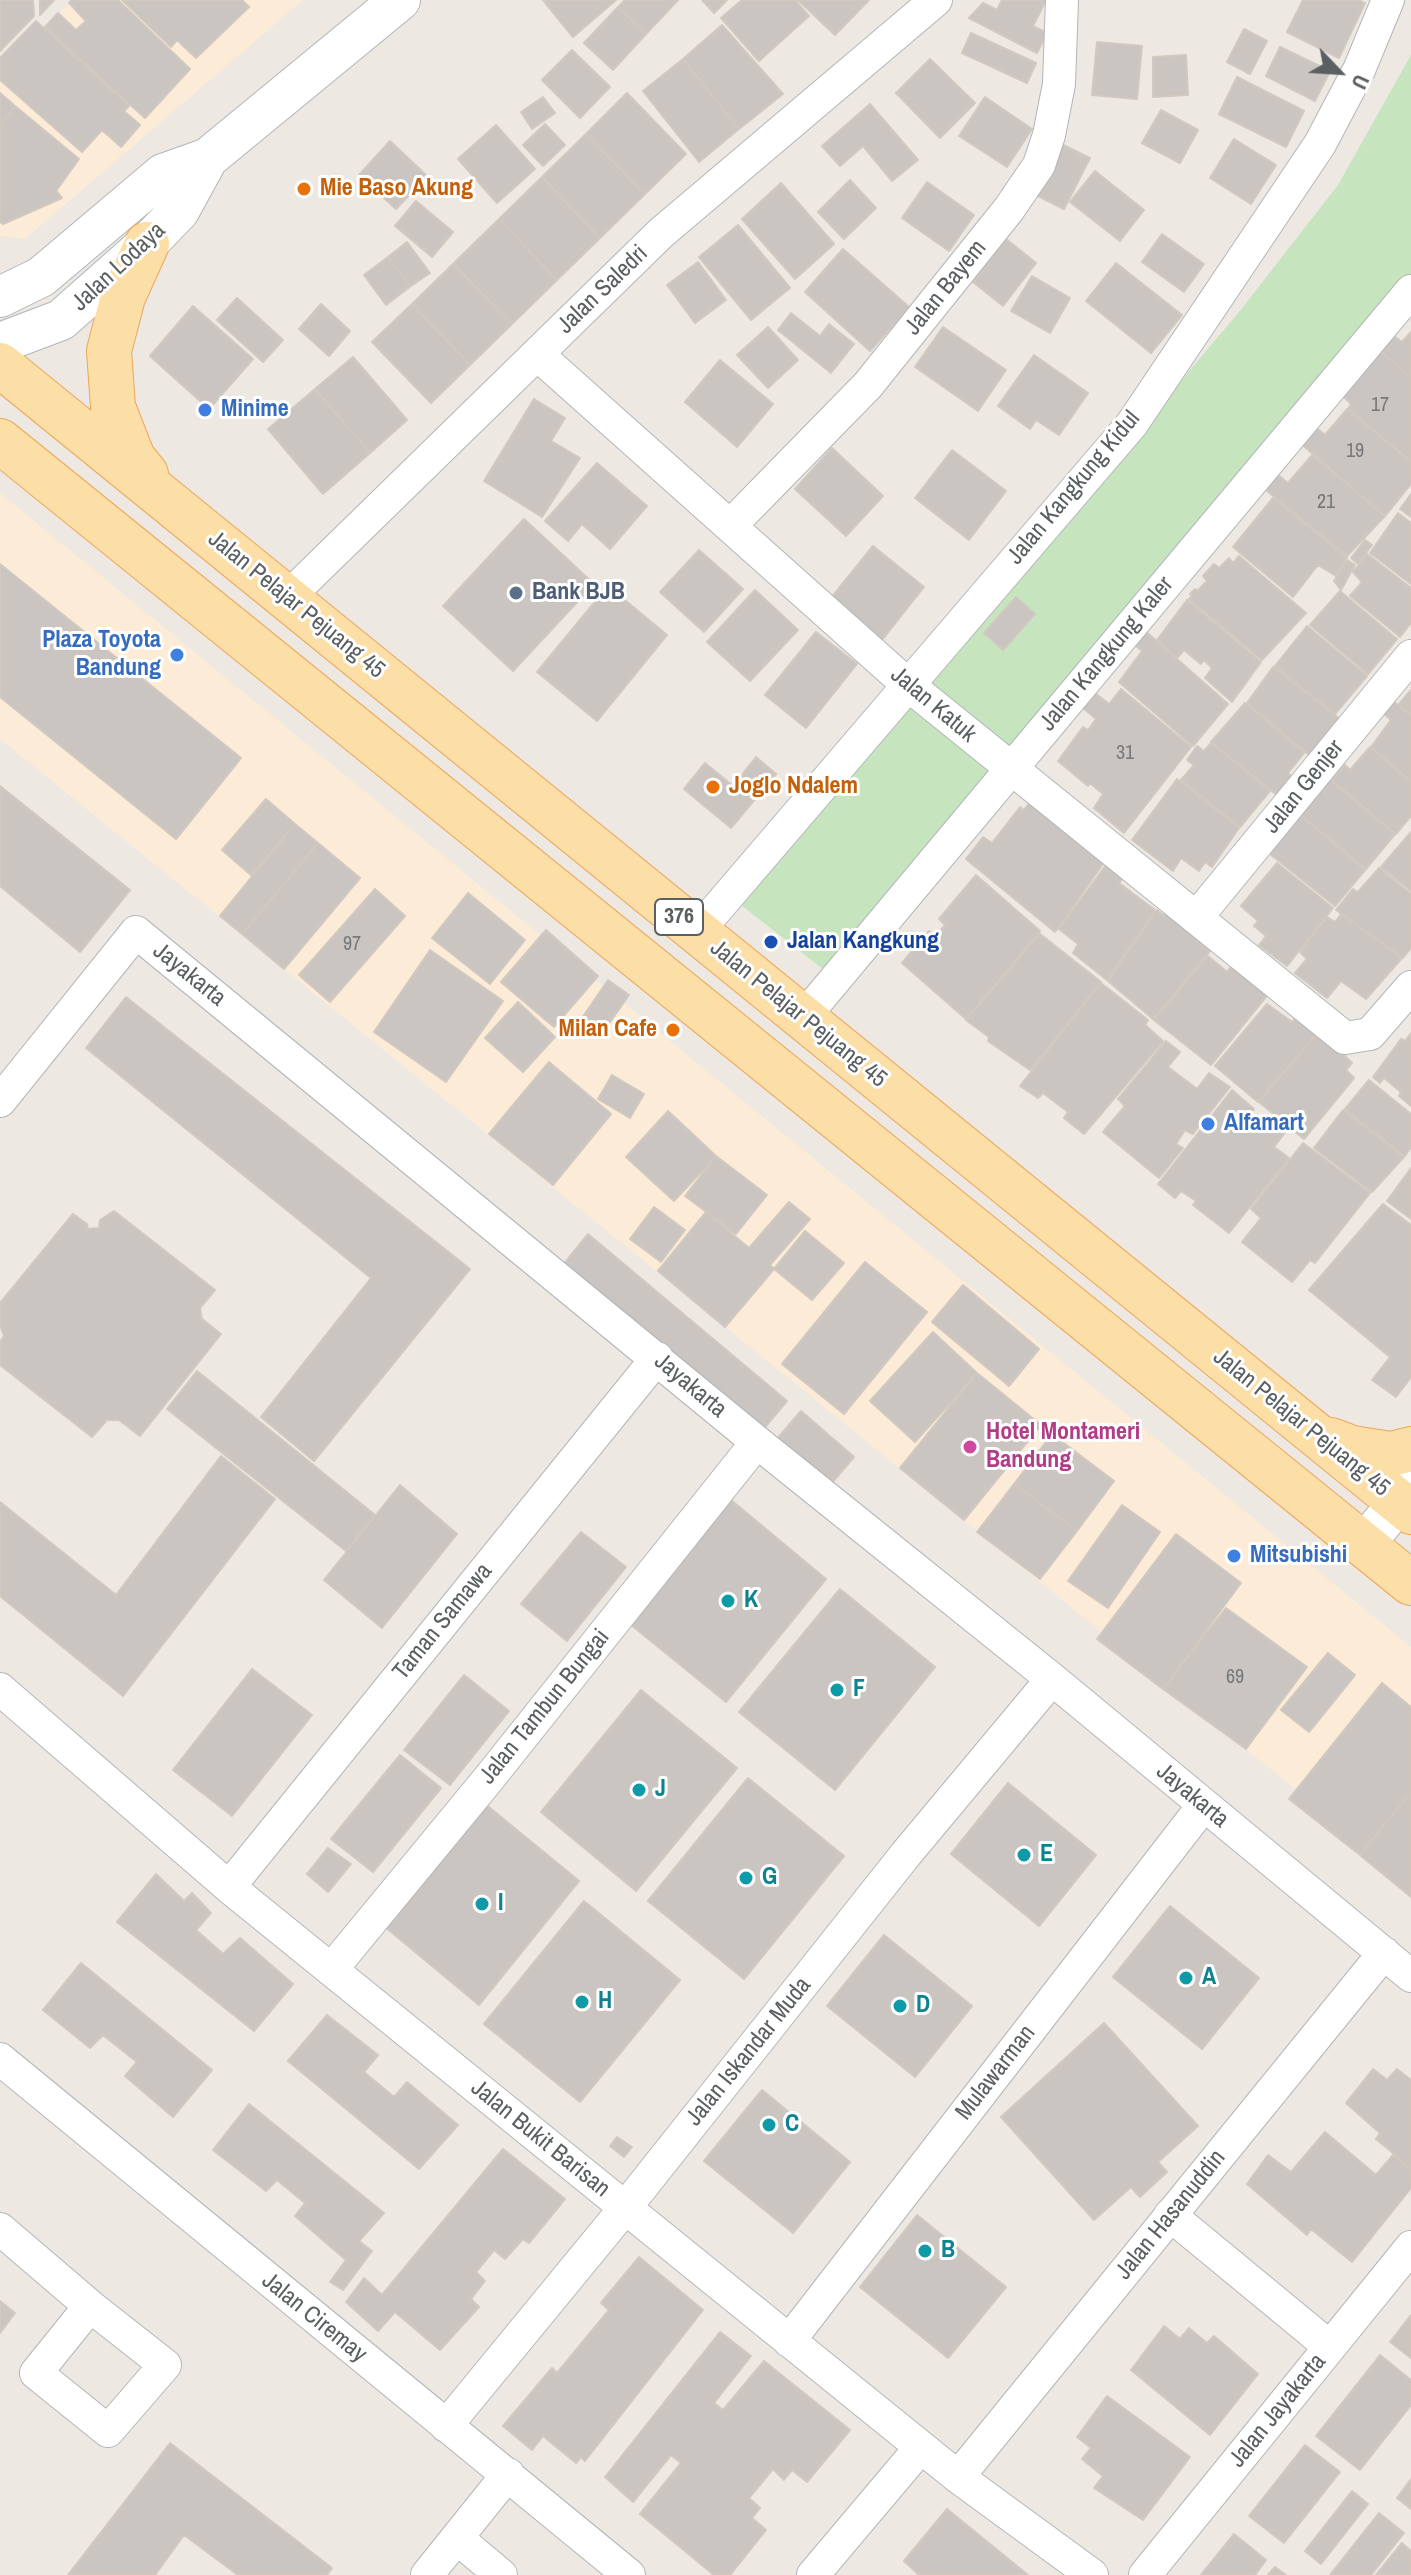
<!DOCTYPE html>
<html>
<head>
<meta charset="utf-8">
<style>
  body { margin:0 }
  #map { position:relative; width:1411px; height:2575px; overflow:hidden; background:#ede8e2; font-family:"Archivo Narrow",sans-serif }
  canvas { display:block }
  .north { position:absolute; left:1299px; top:32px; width:80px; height:80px; -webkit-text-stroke:6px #fff; paint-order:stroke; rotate:115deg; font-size:22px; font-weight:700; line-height:32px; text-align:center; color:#5a5f62 }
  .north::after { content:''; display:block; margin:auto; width:28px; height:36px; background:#5a5f62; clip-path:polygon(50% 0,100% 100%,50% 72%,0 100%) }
</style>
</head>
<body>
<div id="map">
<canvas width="1411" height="2575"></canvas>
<div class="north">U</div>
</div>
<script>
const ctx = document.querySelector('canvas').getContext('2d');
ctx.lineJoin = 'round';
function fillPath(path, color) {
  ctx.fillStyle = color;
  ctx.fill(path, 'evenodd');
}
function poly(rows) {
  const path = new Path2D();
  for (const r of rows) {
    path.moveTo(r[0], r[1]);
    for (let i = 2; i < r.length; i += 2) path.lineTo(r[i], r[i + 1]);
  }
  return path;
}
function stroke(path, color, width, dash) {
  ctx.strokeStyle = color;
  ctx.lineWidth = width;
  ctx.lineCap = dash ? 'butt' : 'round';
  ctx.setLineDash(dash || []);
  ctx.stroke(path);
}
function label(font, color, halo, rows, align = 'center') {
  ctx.font = font + ' "Archivo Narrow",sans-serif';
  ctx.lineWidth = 6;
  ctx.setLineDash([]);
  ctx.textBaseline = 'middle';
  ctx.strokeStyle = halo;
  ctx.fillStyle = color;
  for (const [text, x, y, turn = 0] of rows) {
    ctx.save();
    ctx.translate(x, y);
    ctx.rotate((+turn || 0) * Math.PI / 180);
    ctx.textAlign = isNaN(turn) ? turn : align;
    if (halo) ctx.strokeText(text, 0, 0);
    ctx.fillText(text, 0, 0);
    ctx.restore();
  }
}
fillPath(poly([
  [73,0,303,0,25,239,0,236,0,67],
  [0,493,1411,1647,1411,1883,0,739]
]), '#fcecd7');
fillPath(poly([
  [1411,55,1411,279,847,988,741,905,1243,307,1338,185]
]), '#c6e4be');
const building = poly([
  [0,0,33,0,34,16,0,51,0,0],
  [40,0,54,0,40,15,40,0],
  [72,0,118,0,190,69,145,118,45,27,58,13,76,30,86,21,69,3,72,0],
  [122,0,242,0,249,7,196,58,177,40,171,47,122,0],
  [543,0,616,0,573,37,543,0],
  [625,0,678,0,646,34,618,7,625,0],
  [702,0,727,0,714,13,702,0],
  [742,0,795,0,809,16,759,61,721,18,742,0],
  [798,0,869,0,835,35,798,0],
  [1002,0,1046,0,1033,26,1047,33,1037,53,969,18,983,3,997,10,1002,0],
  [1303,0,1358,0,1365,3,1339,58,1287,32,1303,0],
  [618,7,646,34,613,70,584,43,618,7],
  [36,21,129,106,124,111,140,125,121,147,102,130,82,152,0,80,0,58,36,21],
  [722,25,783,94,739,129,683,59,722,25],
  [1244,29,1267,41,1250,74,1227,62,1244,29],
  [971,33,1036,63,1027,83,962,53,971,33],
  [1097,42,1142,46,1137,99,1092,95,1097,42],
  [1280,47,1330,71,1315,101,1266,76,1280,47],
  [572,50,610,87,580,118,542,80,572,50],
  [1186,55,1188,95,1153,97,1153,57,1186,55],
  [683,59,739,129,699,162,643,91,683,59],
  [930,59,975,103,940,138,896,93,930,59],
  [1237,77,1304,111,1286,147,1219,114,1237,77],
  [0,93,15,106,0,126,0,93],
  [627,93,686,154,645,194,586,134,627,93],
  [543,97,555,113,532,129,521,112,543,97],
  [985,97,1032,129,1007,167,959,136,985,97],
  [870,104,918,160,892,181,863,146,840,166,822,146,870,104],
  [15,106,79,159,56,191,62,198,3,224,0,222,0,126,15,106],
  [1161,110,1198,130,1180,163,1142,143,1161,110],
  [545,124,565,145,543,166,523,145,545,124],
  [496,125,535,169,497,203,458,159,496,125],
  [586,134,645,194,600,238,542,177,586,134],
  [1234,139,1276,165,1251,204,1210,178,1234,139],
  [390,141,427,176,396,209,359,175,390,141],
  [1059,143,1090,158,1064,209,1034,194,1059,143],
  [1095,171,1144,210,1120,241,1070,202,1095,171],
  [542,177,600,238,557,280,499,219,542,177],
  [850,180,876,208,844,239,818,212,850,180],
  [927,182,974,215,949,251,902,218,927,182],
  [781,183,834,244,795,279,742,219,781,183],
  [416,201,453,232,432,257,395,226,416,201],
  [499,219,557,280,512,324,453,264,499,219],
  [738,225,790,288,751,320,699,257,738,225],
  [1162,234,1204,264,1184,292,1142,262,1162,234],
  [1006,239,1036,263,1003,306,973,282,1006,239],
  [407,242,430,273,411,286,388,257,407,242],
  [843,249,909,307,870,351,805,292,843,249],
  [388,257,411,286,386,305,364,275,388,257],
  [698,262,726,300,695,323,667,285,698,262],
  [1116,263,1182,315,1151,353,1086,301,1116,263],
  [453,264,512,324,470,365,412,304,453,264],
  [1032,276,1070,298,1050,333,1011,311,1032,276],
  [237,298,283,340,263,362,217,320,237,298],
  [321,304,350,331,329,356,299,329,321,304],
  [412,304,470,365,431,403,372,342,412,304],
  [193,306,253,359,209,409,150,356,193,306],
  [791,313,820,336,829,324,854,344,831,373,778,330,791,313],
  [768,327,798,360,768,388,737,355,768,327],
  [943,327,1006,370,978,411,915,367,943,327],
  [1411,332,1411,377,1378,349,1390,333,1402,342,1411,332],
  [1378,350,1411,377,1411,461,1348,409,1351,404,1341,394,1378,350],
  [1034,355,1088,393,1059,435,1036,420,1030,429,998,406,1034,355],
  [353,357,407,420,370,453,315,389,353,357],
  [720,360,773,404,737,447,685,402,720,360],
  [315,389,370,453,323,494,268,429,315,389],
  [534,399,565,418,551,441,580,458,542,517,484,481,534,399],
  [1347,409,1411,462,1411,484,1385,516,1299,442,1313,425,1325,435,1347,409],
  [832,448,883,496,846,536,795,489,832,448],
  [952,450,1006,491,969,540,915,498,952,450],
  [1312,455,1385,516,1347,556,1266,490,1278,475,1288,483,1312,455],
  [597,463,647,506,610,549,582,524,568,541,545,521,597,463],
  [1411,494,1411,517,1400,509,1411,494],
  [1273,498,1347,558,1336,576,1318,565,1293,597,1233,547,1273,498],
  [1398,513,1411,523,1411,584,1370,553,1398,513],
  [524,519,594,584,513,671,443,606,524,519],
  [1365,540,1372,545,1358,564,1351,558,1365,540],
  [873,546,924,587,882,640,831,598,873,546],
  [699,550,743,589,704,632,660,592,699,550],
  [1367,554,1411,588,1411,623,1400,637,1350,596,1362,582,1353,572,1367,554],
  [1239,556,1306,613,1262,660,1189,599,1192,596,1190,594,1195,589,1197,591,1207,581,1203,576,1214,564,1219,568,1229,558,1233,563,1239,556],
  [1347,560,1355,565,1341,590,1334,581,1347,560],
  [0,564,241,758,176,839,0,697,0,564],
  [608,586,667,635,597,721,537,672,608,586],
  [755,590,798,630,750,681,707,642,755,590],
  [1340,591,1397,639,1368,674,1310,625,1340,591],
  [1016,597,1035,614,1003,650,984,633,1016,597],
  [1187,600,1261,662,1232,702,1205,678,1212,668,1204,660,1201,664,1184,650,1177,658,1157,640,1187,600],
  [1307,626,1367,676,1335,714,1275,666,1307,626],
  [1143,629,1228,704,1193,746,1119,682,1142,651,1133,643,1143,629],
  [816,632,857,664,806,728,765,695,816,632],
  [1273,667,1345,723,1315,760,1247,703,1273,667],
  [1121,689,1191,747,1124,833,1094,808,1103,794,1090,783,1088,786,1058,761,1083,727,1088,730,1096,719,1083,708,1095,693,1109,704,1121,689],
  [1411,690,1411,714,1399,704,1411,690],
  [1393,701,1411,716,1411,781,1371,747,1391,720,1383,713,1393,701],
  [1245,703,1304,753,1288,773,1297,781,1282,799,1211,742,1245,703],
  [1211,743,1270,791,1240,827,1181,780,1194,765,1187,760,1197,746,1204,751,1211,743],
  [1370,747,1411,783,1411,816,1396,834,1332,780,1345,765,1350,770,1370,747],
  [756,757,776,774,731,828,684,789,705,763,733,786,756,757],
  [1326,777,1395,834,1366,869,1296,811,1326,777],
  [1177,779,1239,828,1212,867,1205,862,1199,871,1181,858,1173,871,1132,840,1177,779],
  [0,786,130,890,80,952,0,886,0,786],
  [266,799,295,824,251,875,222,850,266,799],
  [1030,802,1110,854,1055,932,966,859,983,837,992,843,1020,807,1024,810,1030,802],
  [1297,813,1365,870,1335,906,1265,850,1297,813],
  [295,824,318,843,242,934,220,916,295,824],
  [1411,832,1411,891,1381,867,1411,832],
  [318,843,360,878,284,969,242,934,318,843],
  [1114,854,1130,868,1119,883,1155,910,1107,980,1073,953,1078,944,1059,929,1114,854],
  [1277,863,1333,908,1287,966,1259,945,1266,936,1254,926,1258,921,1241,906,1277,863],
  [1379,868,1411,894,1411,948,1403,958,1336,910,1353,889,1358,892,1379,868],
  [976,875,1040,931,966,1019,902,963,929,931,935,937,945,925,939,919,976,875],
  [375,889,405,916,330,1002,299,975,375,889],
  [468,893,525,940,490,984,432,938,468,893],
  [1173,903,1203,927,1195,939,1210,951,1153,1019,1108,981,1157,910,1163,915,1173,903],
  [1341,914,1402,958,1366,999,1341,981,1327,998,1295,973,1307,959,1300,952,1327,917,1335,922,1341,914],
  [546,930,598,976,554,1027,501,982,546,930],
  [1040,934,1101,982,1030,1070,988,1041,989,1037,966,1020,1040,934],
  [430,950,503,1001,446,1082,374,1032,430,950],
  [1208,956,1227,972,1239,958,1273,988,1211,1065,1154,1020,1208,956],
  [608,980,629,995,601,1035,580,1021,608,980],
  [1101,983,1148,1020,1145,1025,1163,1041,1084,1134,1064,1118,1068,1112,1043,1093,1038,1098,1020,1086,1101,983],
  [126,997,470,1269,314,1461,261,1417,371,1278,86,1048,126,997],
  [518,1002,555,1037,523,1072,485,1038,518,1002],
  [1267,1004,1292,1022,1304,1008,1325,1024,1258,1102,1215,1066,1267,1004],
  [1323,1026,1349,1048,1343,1054,1352,1063,1346,1070,1354,1078,1304,1139,1259,1102,1323,1026],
  [1411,1033,1411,1106,1399,1096,1401,1092,1384,1078,1380,1083,1373,1077,1401,1039,1405,1041,1411,1033],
  [1166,1041,1180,1052,1168,1067,1197,1089,1209,1073,1230,1087,1193,1134,1185,1130,1176,1144,1183,1148,1159,1178,1103,1132,1125,1106,1118,1099,1166,1041],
  [549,1062,611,1114,553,1185,489,1134,549,1062],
  [612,1075,644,1094,630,1118,598,1099,612,1075],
  [1369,1080,1411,1114,1411,1147,1405,1156,1345,1109,1369,1080],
  [1232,1090,1254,1109,1244,1122,1260,1134,1272,1119,1287,1130,1274,1147,1289,1158,1229,1233,1193,1205,1196,1201,1181,1191,1175,1198,1158,1184,1232,1090],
  [1343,1110,1404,1157,1372,1192,1314,1148,1343,1110],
  [668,1111,716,1156,674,1201,626,1157,668,1111],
  [1303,1143,1370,1193,1315,1263,1310,1260,1292,1282,1242,1242,1261,1218,1251,1209,1303,1143],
  [716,1156,767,1195,736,1234,685,1196,716,1156],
  [1411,1168,1411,1219,1387,1201,1411,1168],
  [789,1202,810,1219,770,1265,774,1269,725,1327,658,1271,706,1212,749,1248,789,1202],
  [1383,1204,1411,1225,1411,1377,1396,1397,1372,1380,1390,1357,1309,1290,1383,1204],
  [654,1207,685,1230,661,1262,630,1239,654,1207],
  [114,1211,215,1290,200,1308,201,1315,202,1319,221,1334,140,1436,119,1420,107,1420,92,1437,0,1365,0,1342,4,1336,0,1325,0,1303,73,1214,87,1224,88,1229,99,1228,100,1220,114,1211],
  [805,1231,844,1263,812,1300,774,1269,805,1231],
  [588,1234,787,1401,757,1437,559,1270,588,1234],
  [865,1262,927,1312,844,1414,782,1364,865,1262],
  [963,1285,1039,1349,1009,1386,932,1322,963,1285],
  [933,1332,977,1373,915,1442,870,1401,933,1332],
  [197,1371,375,1515,346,1551,167,1409,197,1371],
  [977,1373,1041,1425,964,1520,900,1468,977,1373],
  [801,1411,854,1457,824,1492,770,1447,801,1411],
  [1052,1434,1114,1481,1077,1531,1014,1484,1052,1434],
  [221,1456,275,1499,123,1696,0,1596,0,1502,116,1595,221,1456],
  [1014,1484,1077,1531,1040,1579,977,1532,1014,1484],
  [400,1485,457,1534,382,1628,324,1580,400,1485],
  [731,1500,826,1579,726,1702,630,1624,731,1500],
  [1122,1505,1160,1532,1108,1608,1068,1581,1122,1505],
  [581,1532,626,1567,567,1641,521,1604,581,1532],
  [1176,1534,1241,1583,1163,1689,1097,1639,1176,1534],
  [840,1589,935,1667,835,1790,739,1712,840,1589],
  [1226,1608,1307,1667,1246,1749,1163,1689,1226,1608],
  [1328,1653,1355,1675,1309,1732,1281,1710,1328,1653],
  [252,1669,312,1715,232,1816,173,1770,252,1669],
  [464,1675,509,1711,450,1785,404,1750,464,1675],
  [1382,1683,1411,1707,1411,1792,1360,1855,1289,1799,1382,1683],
  [641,1690,737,1768,636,1891,541,1812,641,1690],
  [400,1755,441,1788,373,1872,331,1839,400,1755],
  [748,1778,844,1856,744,1979,648,1901,748,1778],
  [1008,1783,1096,1855,1039,1926,951,1854,1008,1783],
  [1411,1792,1411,1897,1360,1855,1411,1792],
  [484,1803,579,1881,479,2005,384,1926,484,1803],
  [328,1848,351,1864,328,1892,307,1874,328,1848],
  [156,1874,184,1901,192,1893,211,1913,196,1930,223,1954,240,1938,293,1984,254,2031,117,1922,156,1874],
  [584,1901,680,1980,580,2102,484,2024,584,1901],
  [1170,1906,1259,1978,1202,2049,1113,1977,1170,1906],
  [884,1935,972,2006,915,2077,827,2006,884,1935],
  [81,1963,212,2070,173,2117,125,2076,137,2062,103,2035,90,2048,43,2010,81,1963],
  [327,2015,378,2055,364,2072,394,2097,407,2082,458,2125,419,2169,288,2061,327,2015],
  [1104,2023,1198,2126,1158,2162,1167,2172,1140,2197,1131,2187,1094,2220,1001,2117,1104,2023],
  [1373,2069,1387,2080,1397,2069,1411,2080,1411,2168,1376,2139,1380,2133,1346,2103,1373,2069],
  [762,2090,850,2162,793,2233,704,2161,762,2090],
  [249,2104,384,2213,359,2241,372,2251,343,2290,330,2282,346,2260,295,2216,305,2203,277,2180,266,2191,213,2150,249,2104],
  [1325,2132,1376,2175,1393,2155,1411,2170,1411,2188,1352,2262,1311,2229,1307,2235,1247,2184,1268,2155,1291,2172,1325,2132],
  [617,2137,632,2147,624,2157,610,2146,617,2137],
  [503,2149,565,2199,529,2243,523,2239,505,2259,494,2250,476,2272,485,2281,471,2299,479,2307,440,2350,395,2312,378,2331,346,2302,364,2278,382,2295,503,2149],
  [917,2215,1006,2287,948,2358,860,2287,917,2215],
  [639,2257,703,2310,585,2461,581,2457,576,2463,543,2436,532,2450,503,2426,552,2368,557,2373,609,2310,601,2303,639,2257],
  [0,2301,15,2313,0,2333,0,2301],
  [1411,2315,1411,2358,1390,2342,1411,2315],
  [1164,2326,1180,2339,1189,2328,1207,2343,1214,2336,1258,2374,1210,2435,1131,2370,1164,2326],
  [720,2332,751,2356,714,2403,723,2410,764,2361,850,2430,807,2482,792,2470,784,2480,773,2469,749,2498,760,2508,752,2518,766,2530,730,2575,714,2575,640,2514,681,2463,671,2455,633,2502,605,2477,720,2332],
  [1380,2355,1411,2380,1411,2405,1360,2470,1316,2436,1380,2355],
  [1107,2396,1190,2457,1143,2520,1094,2488,1103,2476,1082,2459,1091,2448,1077,2437,1107,2396],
  [170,2443,332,2568,327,2575,238,2575,184,2535,155,2575,68,2575,170,2443],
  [1305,2445,1340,2472,1284,2543,1249,2516,1305,2445],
  [1411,2479,1411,2509,1397,2498,1411,2479],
  [1352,2491,1368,2504,1321,2564,1305,2551,1352,2491],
  [947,2509,1028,2575,919,2575,904,2561,947,2509],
  [1379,2513,1404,2533,1371,2575,1330,2575,1379,2513],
  [1234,2534,1266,2560,1255,2575,1201,2575,1234,2534],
  [1402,2543,1411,2551,1411,2575,1376,2575,1402,2543],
  [1275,2567,1286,2575,1268,2575,1275,2567]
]);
fillPath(building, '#cac5c1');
stroke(building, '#d1c8c0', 2);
const minor = poly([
  [537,354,907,684,1345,1038,1370,1034,1411,987],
  [730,526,868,385,1009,209,1039,165,1049,135,1059,84,1062,0],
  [287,598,661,233,936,0],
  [1196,918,1411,656],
  [697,932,1132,424,1320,144,1359,70,1388,0],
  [803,1018,1411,291],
  [0,1101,136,932,757,1442,1052,1679,1411,1976],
  [0,1689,229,1887,958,2477,1092,2575],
  [229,1887,657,1358],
  [331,1970,490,1777,757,1442],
  [0,2059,629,2575],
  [1170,2215,1330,2347],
  [0,2229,90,2306,165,2365,108,2431,36,2373,90,2306],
  [789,2341,1203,1806],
  [446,2426,625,2208,906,1854,1052,1679],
  [958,2477,1384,1953],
  [458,2539,501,2575],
  [427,2575,508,2474],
  [813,2575,921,2447],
  [1145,2575,1411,2247]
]);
const tertiary = poly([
  [0,297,41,277,163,174,208,158,400,0],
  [0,343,61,320,147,244,179,211,208,158],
  [1364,1544,1411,1488]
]);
const primary = poly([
  [0,365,1411,1512],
  [0,441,1411,1583],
  [146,474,133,458,113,407,109,351,123,297,147,244],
  [1331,1440,1352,1448,1391,1454,1411,1449]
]);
stroke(minor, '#b2b6b9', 34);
stroke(tertiary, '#b2b6b9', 42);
stroke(primary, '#eda75b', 46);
stroke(minor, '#fff', 32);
stroke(tertiary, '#fff', 40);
stroke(primary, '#fcdea7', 44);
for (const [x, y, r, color] of [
  [304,189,8,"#e8710a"],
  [205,410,8,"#3f7fe0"],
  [516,593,8,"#5c6f8a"],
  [177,655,8,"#3f7fe0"],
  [713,787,8,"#e8710a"],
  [771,942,8,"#1a4fb4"],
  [673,1030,8,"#e8710a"],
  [1208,1124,8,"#3f7fe0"],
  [970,1447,8,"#d1479c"],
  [1234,1556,8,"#3f7fe0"],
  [728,1601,8,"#0f9aa8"],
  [837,1690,8,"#0f9aa8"],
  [639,1790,8,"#0f9aa8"],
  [1024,1855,8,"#0f9aa8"],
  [746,1878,8,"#0f9aa8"],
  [482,1904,8,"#0f9aa8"],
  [1186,1978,8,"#0f9aa8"],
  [582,2002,8,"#0f9aa8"],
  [900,2006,8,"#0f9aa8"],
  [769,2125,8,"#0f9aa8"],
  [925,2251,8,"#0f9aa8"]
]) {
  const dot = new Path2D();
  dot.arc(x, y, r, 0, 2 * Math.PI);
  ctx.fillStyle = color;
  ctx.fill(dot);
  stroke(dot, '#fff', 3);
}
label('20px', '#76787a', null, [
  ["17",1380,406],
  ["19",1355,452],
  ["21",1326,503],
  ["31",1125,754],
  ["97",352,945],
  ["69",1235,1678]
]);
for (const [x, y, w] of [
  [679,917,48]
]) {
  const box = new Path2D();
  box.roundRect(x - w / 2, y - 18, w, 36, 6);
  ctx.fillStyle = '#fff';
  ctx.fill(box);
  stroke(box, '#5a5f62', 2);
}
label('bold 22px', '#5a5f62', null, [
  ["376",679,917]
]);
label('bold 24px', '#c56008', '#fff', [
  ["Mie Baso Akung",320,189],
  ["Joglo Ndalem",729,787],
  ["Milan Cafe",657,1030,"right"]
], 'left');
label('24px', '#5a5f62', '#fff', [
  ["Jalan Lodaya",119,267,-43],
  ["Jalan Bayem",946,288,-51],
  ["Jalan Saledri",603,290,-44],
  ["Jalan Kangkung Kidul",1074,488,-50],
  ["Jalan Pelajar Pejuang 45",296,605,39],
  ["Jalan Kangkung Kaler",1107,654,-50],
  ["Jalan Katuk",933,705,40],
  ["Jalan Genjer",1304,787,-51],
  ["Jayakarta",189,975,39],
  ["Jalan Pelajar Pejuang 45",798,1014,39],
  ["Jayakarta",690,1386,40],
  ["Jalan Pelajar Pejuang 45",1301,1423,39],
  ["Taman Samawa",443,1622,-51],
  ["Jalan Tambun Bungai",545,1707,-51],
  ["Jayakarta",1192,1796,40],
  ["Jalan Iskandar Muda",749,2052,-51],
  ["Mulawarman",996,2073,-52],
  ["Jalan Bukit Barisan",540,2139,39],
  ["Jalan Hasanuddin",1171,2215,-51],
  ["Jalan Ciremay",314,2318,39],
  ["Jalan Jayakarta",1278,2411,-51]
]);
label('bold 24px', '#366cbe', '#fff', [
  ["Minime",221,410],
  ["Plaza Toyota",161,641,"right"],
  ["Bandung",161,669,"right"],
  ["Alfamart",1224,1124],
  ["Mitsubishi",1250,1556]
], 'left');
label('bold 24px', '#4e5e75', '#fff', [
  ["Bank BJB",532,593]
], 'left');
label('bold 24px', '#164399', '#fff', [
  ["Jalan Kangkung",787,942]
], 'left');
label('bold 24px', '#b23c85', '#fff', [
  ["Hotel Montameri",986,1433],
  ["Bandung",986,1461]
], 'left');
label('bold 24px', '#0d838f', '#fff', [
  ["K",744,1601],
  ["F",853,1690],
  ["J",655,1790],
  ["E",1040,1855],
  ["G",762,1878],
  ["I",498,1904],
  ["A",1202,1978],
  ["H",598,2002],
  ["D",916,2006],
  ["C",785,2125],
  ["B",941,2251]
], 'left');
</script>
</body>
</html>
